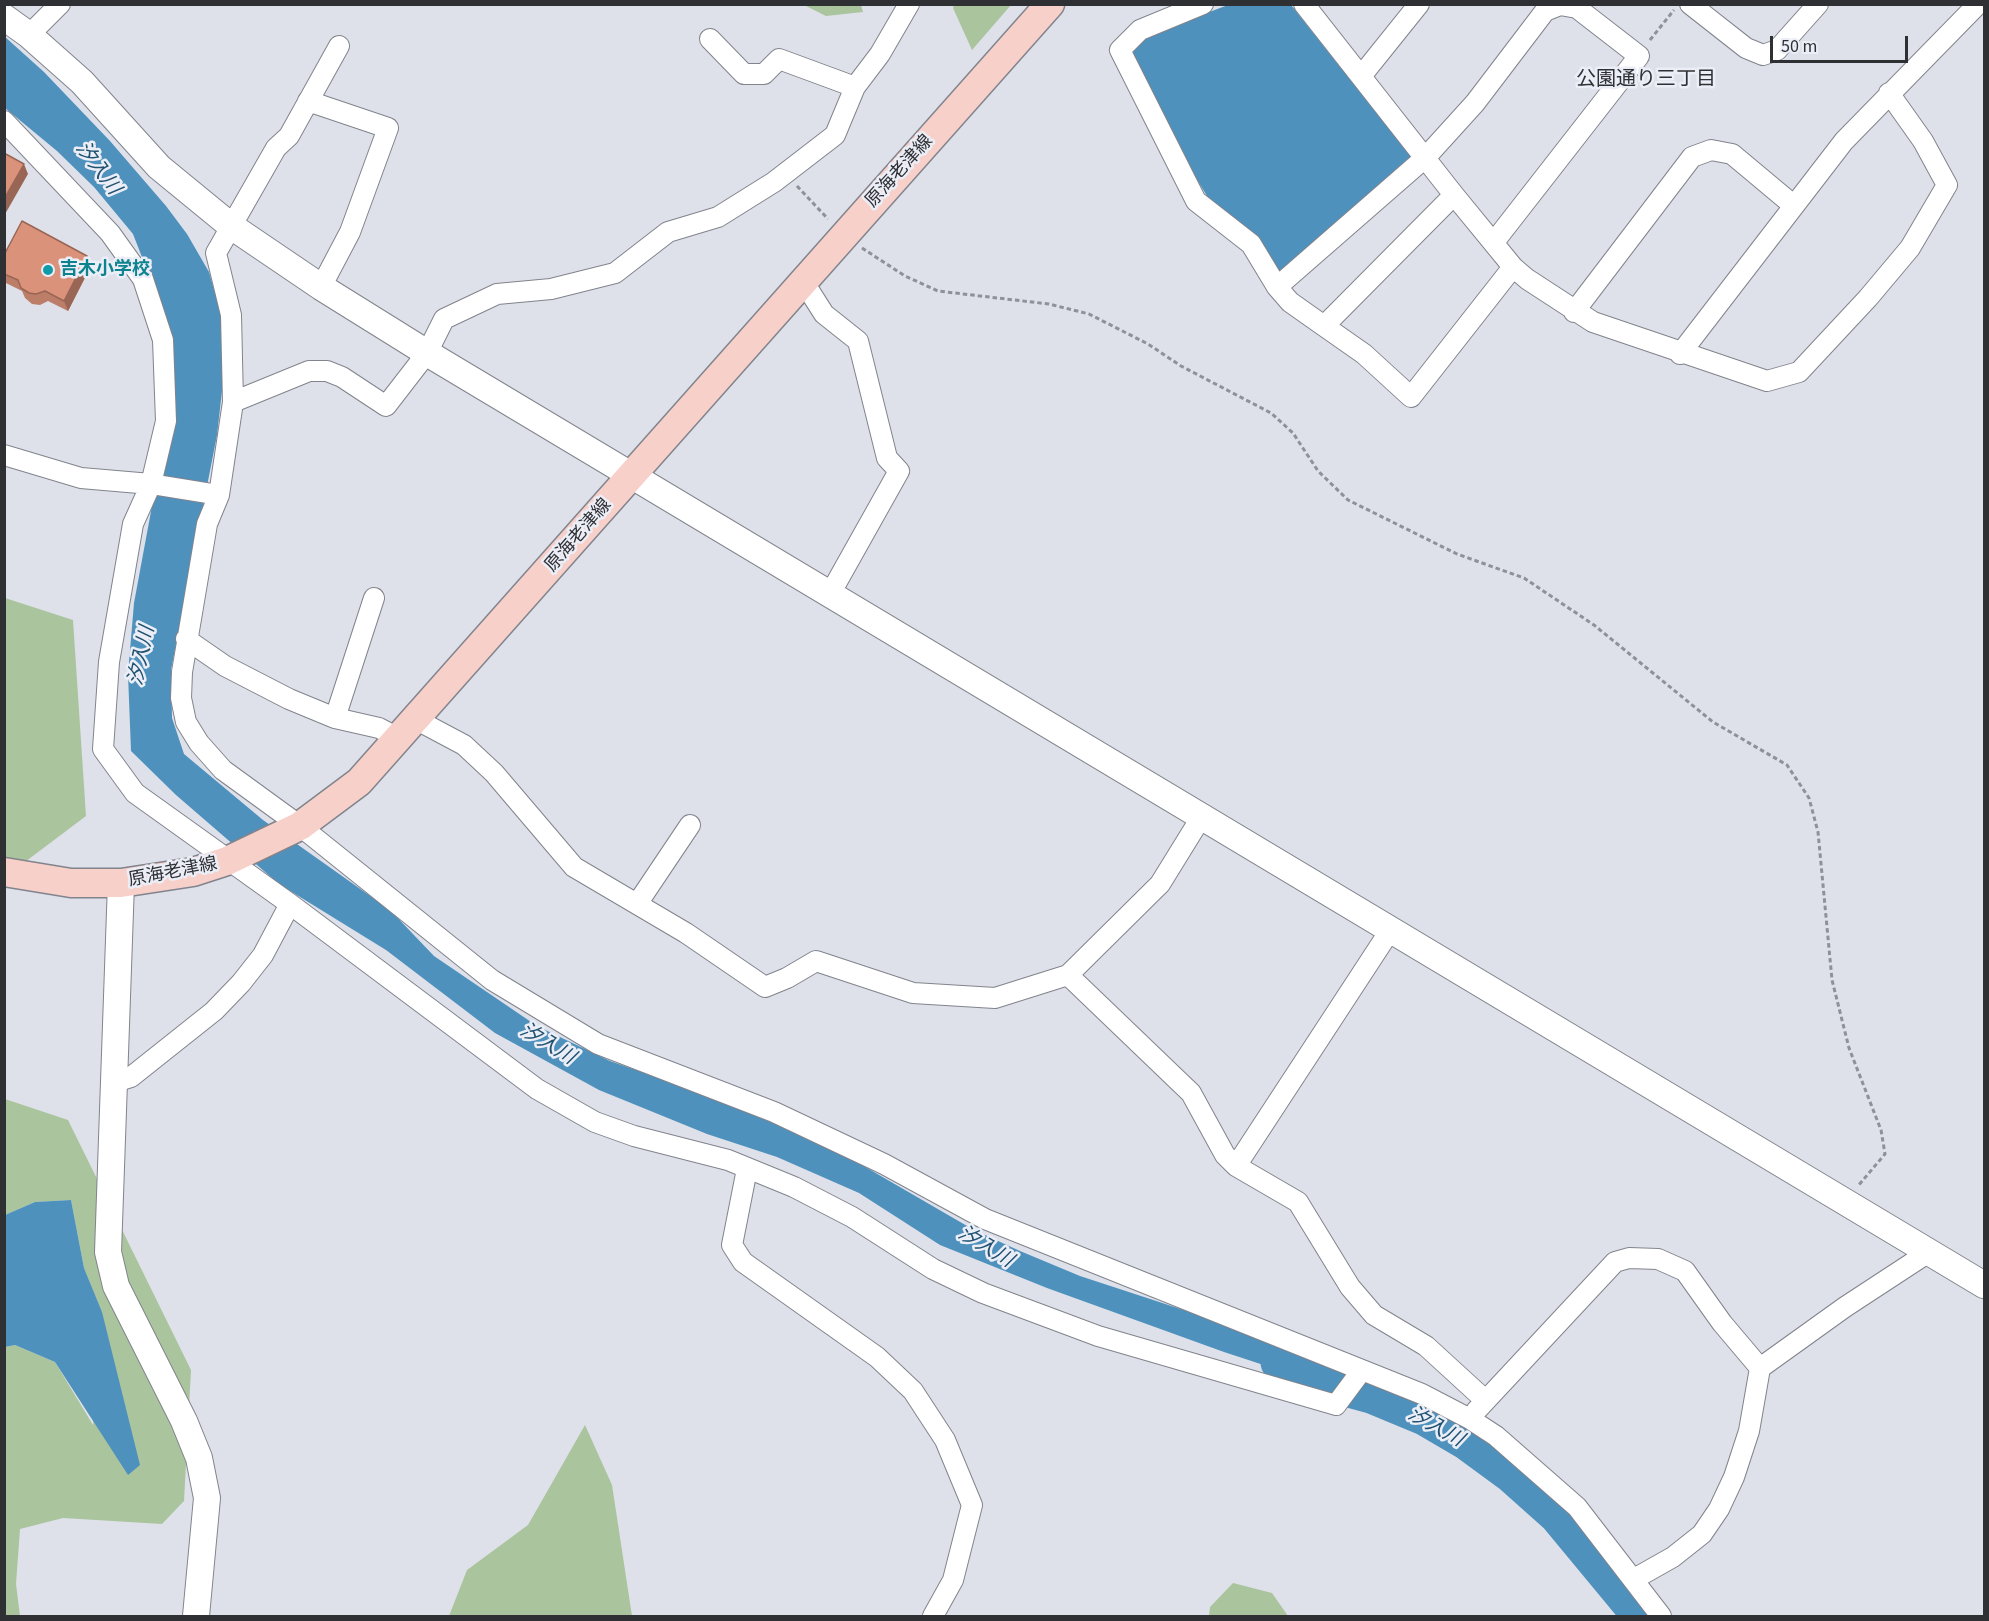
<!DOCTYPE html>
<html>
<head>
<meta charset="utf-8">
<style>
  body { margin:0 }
  #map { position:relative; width:1989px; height:1621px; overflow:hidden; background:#dee1ea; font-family:"Source Sans 3",sans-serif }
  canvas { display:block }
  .frame { position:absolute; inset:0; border:6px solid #2f3034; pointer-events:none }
  .scale { position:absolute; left:1770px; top:36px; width:138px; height:27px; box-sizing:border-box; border:3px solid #2f3034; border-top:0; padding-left:8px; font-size:18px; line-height:21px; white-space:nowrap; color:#2f3034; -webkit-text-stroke:4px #ebeef7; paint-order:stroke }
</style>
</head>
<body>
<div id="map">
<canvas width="1989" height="1621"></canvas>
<div class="frame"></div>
<div class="scale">50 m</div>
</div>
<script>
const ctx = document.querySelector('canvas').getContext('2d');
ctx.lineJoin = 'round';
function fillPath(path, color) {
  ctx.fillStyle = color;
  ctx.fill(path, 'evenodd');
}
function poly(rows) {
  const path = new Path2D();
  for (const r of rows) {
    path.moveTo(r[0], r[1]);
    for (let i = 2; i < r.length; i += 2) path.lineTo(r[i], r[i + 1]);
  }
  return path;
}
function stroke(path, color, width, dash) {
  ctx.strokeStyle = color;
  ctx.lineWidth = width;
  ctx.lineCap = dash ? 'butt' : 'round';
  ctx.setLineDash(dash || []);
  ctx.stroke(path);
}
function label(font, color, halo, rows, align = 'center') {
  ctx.font = font + ' "Source Sans 3","Noto Sans JP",sans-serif';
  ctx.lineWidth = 5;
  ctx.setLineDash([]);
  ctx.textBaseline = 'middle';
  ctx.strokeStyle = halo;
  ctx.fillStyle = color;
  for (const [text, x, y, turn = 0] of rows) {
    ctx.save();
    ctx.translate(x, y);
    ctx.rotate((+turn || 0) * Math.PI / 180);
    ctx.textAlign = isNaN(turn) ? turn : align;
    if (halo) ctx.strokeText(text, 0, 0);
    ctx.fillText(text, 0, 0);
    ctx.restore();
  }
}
fillPath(poly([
  [804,5,861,5,863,12,826,16],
  [954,5,954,4,1011,5,972,50,953,8],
  [5,598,73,620,86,816,5,877],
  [5,1099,68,1120,191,1370,184,1501,162,1524,63,1518,20,1529,16,1584,20,1616,5,1616,5,1347,15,1345,55,1362,93,1425,102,1313,84,1268,71,1200,35,1202,5,1215],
  [585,1425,612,1485,632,1616,449,1616,467,1570,528,1525],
  [1233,1583,1272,1593,1288,1616,1209,1616,1210,1607]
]), '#aac49e');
fillPath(poly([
  [1228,5,1291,5,1411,156,1280,272,1256,237,1207,196,1188,165,1129,51,1143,37],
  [4,36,44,72,110,141,166,206,187,234,209,272,223,321,223,382,217,435,171,670,172,718,184,754,263,820,390,910,434,956,537,1026,610,1061,755,1111,836,1150,974,1230,1020,1251,1080,1276,1205,1317,1352,1371,1344,1385,1288,1373,1224,1352,1047,1288,940,1245,859,1193,777,1157,707,1134,599,1090,495,1033,386,950,279,884,176,795,131,751,128,674,134,603,157,479,161,306,133,234,94,187,57,151,5,108],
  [71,1200,84,1268,102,1312,140,1465,128,1475,55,1362,15,1345,5,1347,5,1215,35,1202]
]), '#4e91bd');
stroke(poly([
  [1277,1363,1349,1391,1371,1397,1424,1419,1465,1443,1510,1476,1556,1517,1638,1616]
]), '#4e91bd', 33);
const minor = poly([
  [1203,4,1140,30,1120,50,1196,201,1251,244,1277,287],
  [1304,4,1454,195,1513,267,1527,279,1593,322,1767,381,1799,372,1868,298,1910,248,1947,185,1923,141,1889,93],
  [1690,4,1746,48,1763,55,1777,50,1818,4],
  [29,35,60,4],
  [710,39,744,74,764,74,779,59,855,87],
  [339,46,289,136,276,148,216,253,231,315,233,402,219,495,207,524,182,672,181,698,186,722,199,743,223,770,300,826,492,980,598,1044,774,1112,884,1164,985,1219,1422,1394,1470,1419,1496,1436,1577,1507,1661,1616],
  [1362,75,1419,4],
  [308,101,388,128,350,232,321,287],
  [4,121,110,233,143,279,163,340,166,421,151,484,133,524,109,662,103,749,135,793,290,904,537,1089,595,1122,634,1136,728,1160,794,1187,852,1217,933,1269,983,1293,1098,1336,1336,1405,1362,1370],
  [1454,195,1324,326,1290,302,1277,287,1426,157,1475,103,1545,11,1560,5,1577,8,1639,56,1494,242],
  [803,281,824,314,858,341,887,458,899,471,830,594],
  [1574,312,1692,157,1711,150,1732,154,1793,205],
  [1324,326,1364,354,1411,397,1513,267],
  [1680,354,1844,141,1978,4],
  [233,402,309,371,327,371,342,377,386,406,427,353,444,319,497,294,551,289,615,273,668,232,718,217,774,182,835,135,855,87,880,54,909,4],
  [4,455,81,478,151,484,219,495],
  [186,639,225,666,289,699,335,718,379,728,400,739],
  [335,718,374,598],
  [417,720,464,745,494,773,574,867,686,933,765,987,787,978,816,961,913,993,995,998,1068,975,1160,884,1202,816],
  [637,904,690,825],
  [1068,975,1191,1093,1225,1155,1236,1166,1298,1202,1350,1287,1374,1315,1426,1346,1485,1400],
  [112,1083,131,1077,214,1011,241,983,263,955,290,904],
  [1236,1166,1391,929],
  [747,1169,732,1245,743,1262,877,1357,913,1391,945,1440,972,1505,953,1580,933,1616],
  [1476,1411,1615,1262,1629,1258,1658,1259,1685,1271,1722,1323,1760,1368],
  [1634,1579,1673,1557,1702,1534,1719,1509,1734,1477,1749,1431,1760,1368,1845,1307,1929,1252]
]);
const tertiary = poly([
  [4,17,29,35,82,82,159,167,231,226,321,287,427,353,1984,1285],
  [121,883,108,1252,116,1286,184,1421,199,1458,207,1498,196,1616]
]);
const secondary = poly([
  [4,872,71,883,121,883,193,872,227,861,300,826,359,782,1050,4]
]);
stroke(minor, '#81848c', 22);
stroke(tertiary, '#81848c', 28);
stroke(secondary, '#81848c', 31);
stroke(poly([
  [1650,40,1674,10],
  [797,186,828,219],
  [862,248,905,276,938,291,1049,304,1089,314,1148,344,1181,366,1271,413,1293,433,1318,471,1348,500,1457,554,1524,578,1594,625,1713,722,1787,765,1809,798,1818,832,1832,980,1849,1048,1881,1130,1885,1154,1858,1186]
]), '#8f9198', 3, [4.5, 3]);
stroke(minor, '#fff', 20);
stroke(tertiary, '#fff', 26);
stroke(secondary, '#f8d0ca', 28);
fillPath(poly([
  [4,255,91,266,68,311,48,301,40,305,32,304,25,298,22,291,4,282]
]), '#bc7e69');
fillPath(poly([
  [24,164,28,174,4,216,4,199],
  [87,256,91,266,68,311,64,301]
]), '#965');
const building = poly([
  [4,153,24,164,4,199,4,153],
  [22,221,87,256,64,301,45,291,36,294,29,293,21,288,18,280,4,274,4,255,22,221]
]);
fillPath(building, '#db927a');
stroke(building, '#965', 1.5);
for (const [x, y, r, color] of [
  [48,270,6,"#0f9aa8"]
]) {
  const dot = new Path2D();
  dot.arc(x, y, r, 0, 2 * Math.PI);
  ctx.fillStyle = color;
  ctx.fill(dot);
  stroke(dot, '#ebeef7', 2);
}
label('18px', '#2f3034', '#ebeef7', [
  ["原海老津線",900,172,-48],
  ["原海老津線",579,536,-49],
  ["原海老津線",173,873,-11]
]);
label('bold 18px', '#0d838f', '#ebeef7', [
  ["吉木小学校",60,270]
], 'left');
label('20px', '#2f3034', '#ebeef7', [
  ["公園通り三丁目",1646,81]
]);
label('italic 20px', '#205272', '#ebeef7', [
  ["汐入川",97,169,53],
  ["汐入川",143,656,-78],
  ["汐入川",547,1045,31],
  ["汐入川",985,1248,31],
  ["汐入川",1435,1428,29]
]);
</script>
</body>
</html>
